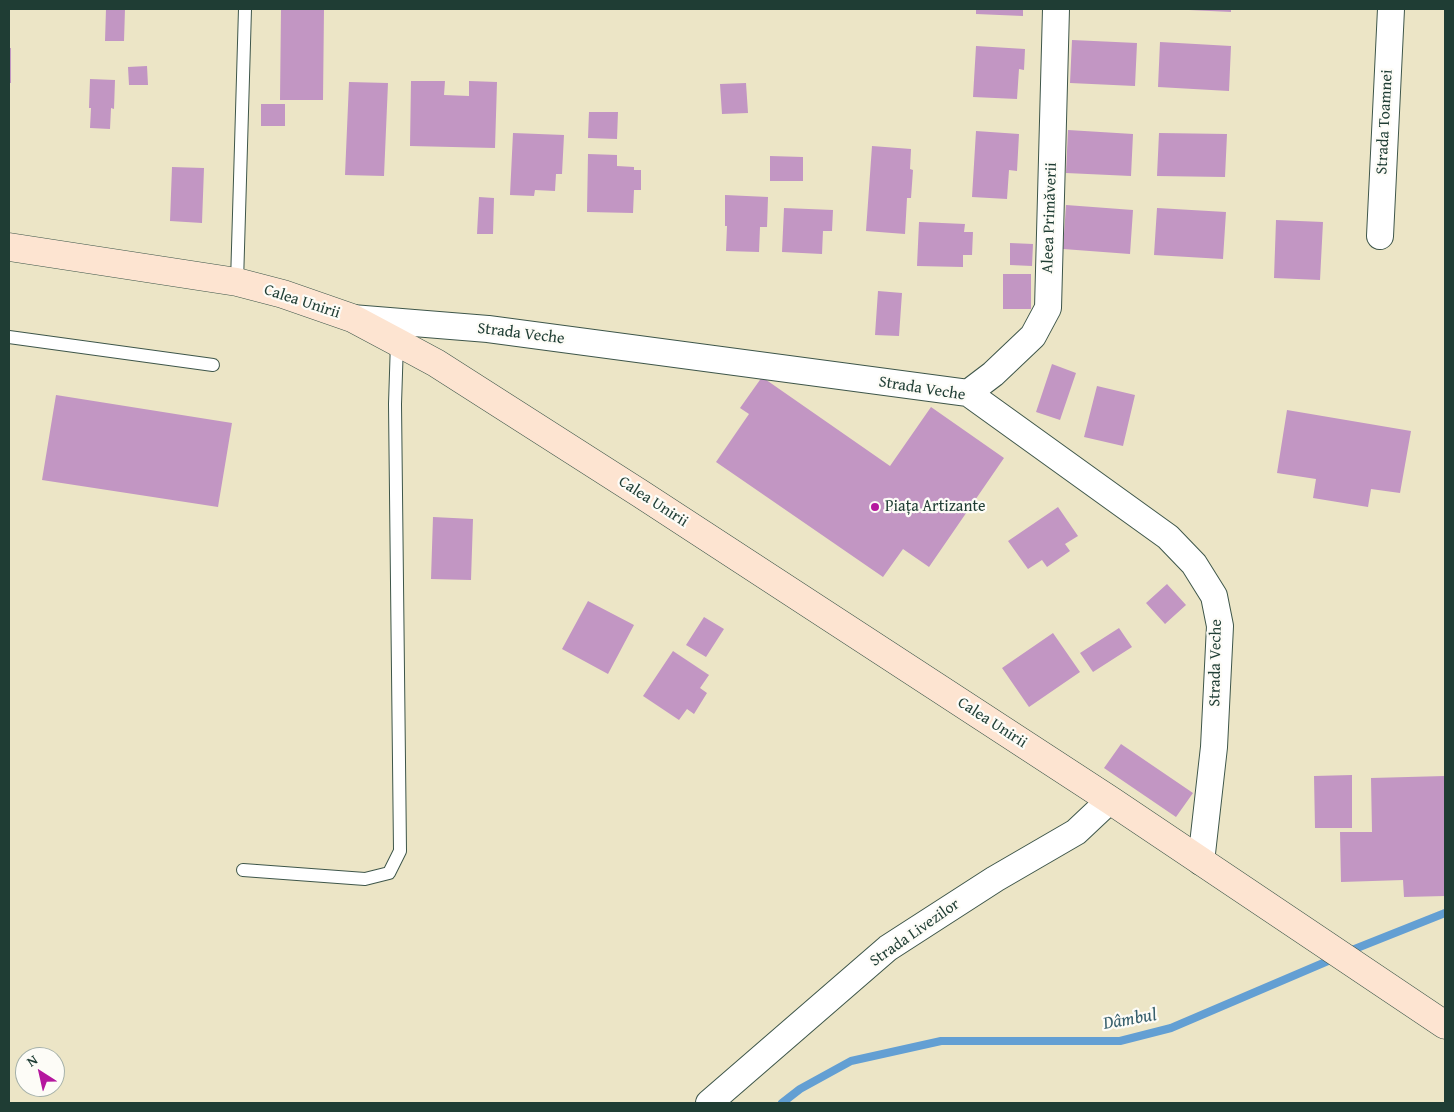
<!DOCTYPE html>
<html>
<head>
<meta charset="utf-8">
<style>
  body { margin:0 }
  #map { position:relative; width:1454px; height:1112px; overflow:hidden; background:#ece5c6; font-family:"Gentium Book Plus",serif }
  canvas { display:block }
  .frame { position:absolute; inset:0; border:10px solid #1f3d34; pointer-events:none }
  .north { position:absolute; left:15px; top:1047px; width:50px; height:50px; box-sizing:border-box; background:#fdfcf7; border:1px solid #a4b0a9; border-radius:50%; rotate:325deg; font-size:14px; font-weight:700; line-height:20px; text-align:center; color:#1f3d34 }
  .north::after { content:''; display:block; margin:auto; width:18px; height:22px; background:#b5179e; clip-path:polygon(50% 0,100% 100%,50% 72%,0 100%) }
</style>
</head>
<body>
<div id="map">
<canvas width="1454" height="1112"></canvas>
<div class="frame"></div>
<div class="north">N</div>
</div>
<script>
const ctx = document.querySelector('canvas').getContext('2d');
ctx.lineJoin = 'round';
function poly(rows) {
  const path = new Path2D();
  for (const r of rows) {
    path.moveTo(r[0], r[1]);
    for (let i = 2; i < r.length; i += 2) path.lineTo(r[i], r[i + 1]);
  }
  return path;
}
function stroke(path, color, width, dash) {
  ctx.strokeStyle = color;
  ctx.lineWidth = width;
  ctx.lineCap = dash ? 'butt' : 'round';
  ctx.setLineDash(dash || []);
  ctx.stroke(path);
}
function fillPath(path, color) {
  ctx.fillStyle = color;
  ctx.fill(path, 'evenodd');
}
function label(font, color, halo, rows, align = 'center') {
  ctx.font = font + ' "Gentium Book Plus",serif';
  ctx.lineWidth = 4.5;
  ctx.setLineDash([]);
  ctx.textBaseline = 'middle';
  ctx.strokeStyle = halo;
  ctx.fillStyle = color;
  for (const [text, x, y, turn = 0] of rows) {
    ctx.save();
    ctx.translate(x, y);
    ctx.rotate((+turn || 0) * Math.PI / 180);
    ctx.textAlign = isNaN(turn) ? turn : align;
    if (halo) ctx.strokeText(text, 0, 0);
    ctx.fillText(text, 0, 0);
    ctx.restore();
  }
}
stroke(poly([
  [1347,952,1445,913],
  [782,1103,800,1089,851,1061,941,1041,1120,1041,1171,1028,1335,958]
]), '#639fd3', 8);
fillPath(poly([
  [106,9,125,9,124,41,105,41],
  [281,9,324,9,323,100,280,100],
  [976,9,1023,9,1023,16,976,14],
  [1189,9,1231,9,1231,12,1189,10],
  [1072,40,1137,43,1135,86,1070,83],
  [1160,42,1231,46,1229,91,1158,87],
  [976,46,1025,49,1024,70,1019,69,1017,99,973,97],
  [9,48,11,48,11,83,9,83],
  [147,66,148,85,129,85,128,67],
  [90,79,115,80,114,109,111,108,110,129,90,128,91,108,89,108],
  [411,81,445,81,444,95,469,96,469,81,497,82,495,148,410,146],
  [349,82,388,83,384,176,345,175],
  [746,83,748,113,722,114,720,84],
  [261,104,285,104,285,126,261,126],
  [589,112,618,112,617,139,588,138],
  [1068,130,1133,134,1131,176,1066,173],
  [976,131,1019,134,1017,171,1009,170,1007,199,972,197],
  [513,133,564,135,562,174,556,174,555,191,535,190,534,196,510,195],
  [1159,133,1227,134,1225,177,1157,176],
  [872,146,911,149,910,169,913,170,911,198,907,198,905,234,866,231],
  [588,154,617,155,617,166,634,167,634,170,641,170,641,190,634,190,633,213,587,212],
  [770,156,803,157,803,181,770,181],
  [172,167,204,168,202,223,170,221],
  [725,195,768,197,767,227,760,227,759,252,726,251,727,226,725,226],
  [479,197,494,198,493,234,477,234],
  [1066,205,1133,210,1130,254,1063,249],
  [784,208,833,210,832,231,823,231,822,254,782,252],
  [1157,208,1226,212,1223,259,1154,255],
  [1276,220,1323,222,1320,280,1274,278],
  [919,222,965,224,964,232,973,232,972,255,963,255,963,267,917,266],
  [1010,243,1033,244,1032,266,1010,265],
  [1003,274,1031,274,1031,309,1003,309],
  [878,291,902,293,899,336,875,335],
  [1052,364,1076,373,1060,420,1036,412],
  [762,377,890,466,931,407,1004,458,929,567,903,549,883,577,716,462,749,414,740,408],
  [1097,386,1135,395,1123,446,1084,437],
  [56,395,232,423,218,507,42,480],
  [1287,410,1411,431,1400,493,1371,489,1368,507,1313,498,1316,479,1277,473],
  [1058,507,1078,536,1065,544,1070,551,1047,567,1042,560,1028,569,1008,541],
  [433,517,473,519,471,580,431,579],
  [1167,584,1186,605,1165,624,1146,603],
  [588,601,634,625,608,674,562,649],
  [704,617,724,629,706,657,686,645],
  [1119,628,1132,647,1093,672,1080,653],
  [1053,633,1080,672,1029,707,1002,668],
  [673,651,709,675,700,688,707,693,694,714,687,709,679,720,643,696],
  [1121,744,1193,793,1176,817,1104,768],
  [1352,775,1352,828,1315,828,1314,776],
  [1445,776,1445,896,1404,897,1403,880,1341,882,1340,832,1372,832,1371,778]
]), '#c296c3');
const lane = poly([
  [237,282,245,9],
  [9,337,213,365],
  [243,870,365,879,389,873,400,851,395,404,397,342]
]);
const street = poly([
  [1380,236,1391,9],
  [352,318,488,329,968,393,1168,537,1194,564,1214,596,1220,626,1214,747,1201,862],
  [968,393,993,374,1033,336,1048,308,1056,9],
  [709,1103,888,948,995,879,1076,832,1110,800]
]);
const secondary = poly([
  [9,247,237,282,283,294,352,318,397,342,436,363,641,494,1110,800,1445,1025]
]);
stroke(lane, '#3e564a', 14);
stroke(street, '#3e564a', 28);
stroke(secondary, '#3e564a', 29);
stroke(lane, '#fff', 12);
stroke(street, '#fff', 26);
stroke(secondary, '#fde4d1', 28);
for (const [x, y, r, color] of [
  [875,507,5,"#b5179e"]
]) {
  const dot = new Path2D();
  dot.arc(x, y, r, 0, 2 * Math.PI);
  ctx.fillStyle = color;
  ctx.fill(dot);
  stroke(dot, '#fdfcf7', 2);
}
label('16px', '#1f3d34', '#fdfcf7', [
  ["Strada Toamnei",1385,122,-87],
  ["Aleea Primăverii",1050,218,-88],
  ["Calea Unirii",302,302,18],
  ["Strada Veche",521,334,7],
  ["Strada Veche",922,389,9],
  ["Calea Unirii",653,502,33],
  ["Strada Veche",1216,663,-89],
  ["Calea Unirii",992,723,33],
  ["Strada Livezilor",915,933,-35]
]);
label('16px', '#1f3d34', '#fdfcf7', [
  ["Piața Artizante",885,507]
], 'left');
label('italic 18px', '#375f6c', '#fdfcf7', [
  ["Dâmbul",1130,1020,-10]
]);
</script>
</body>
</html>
